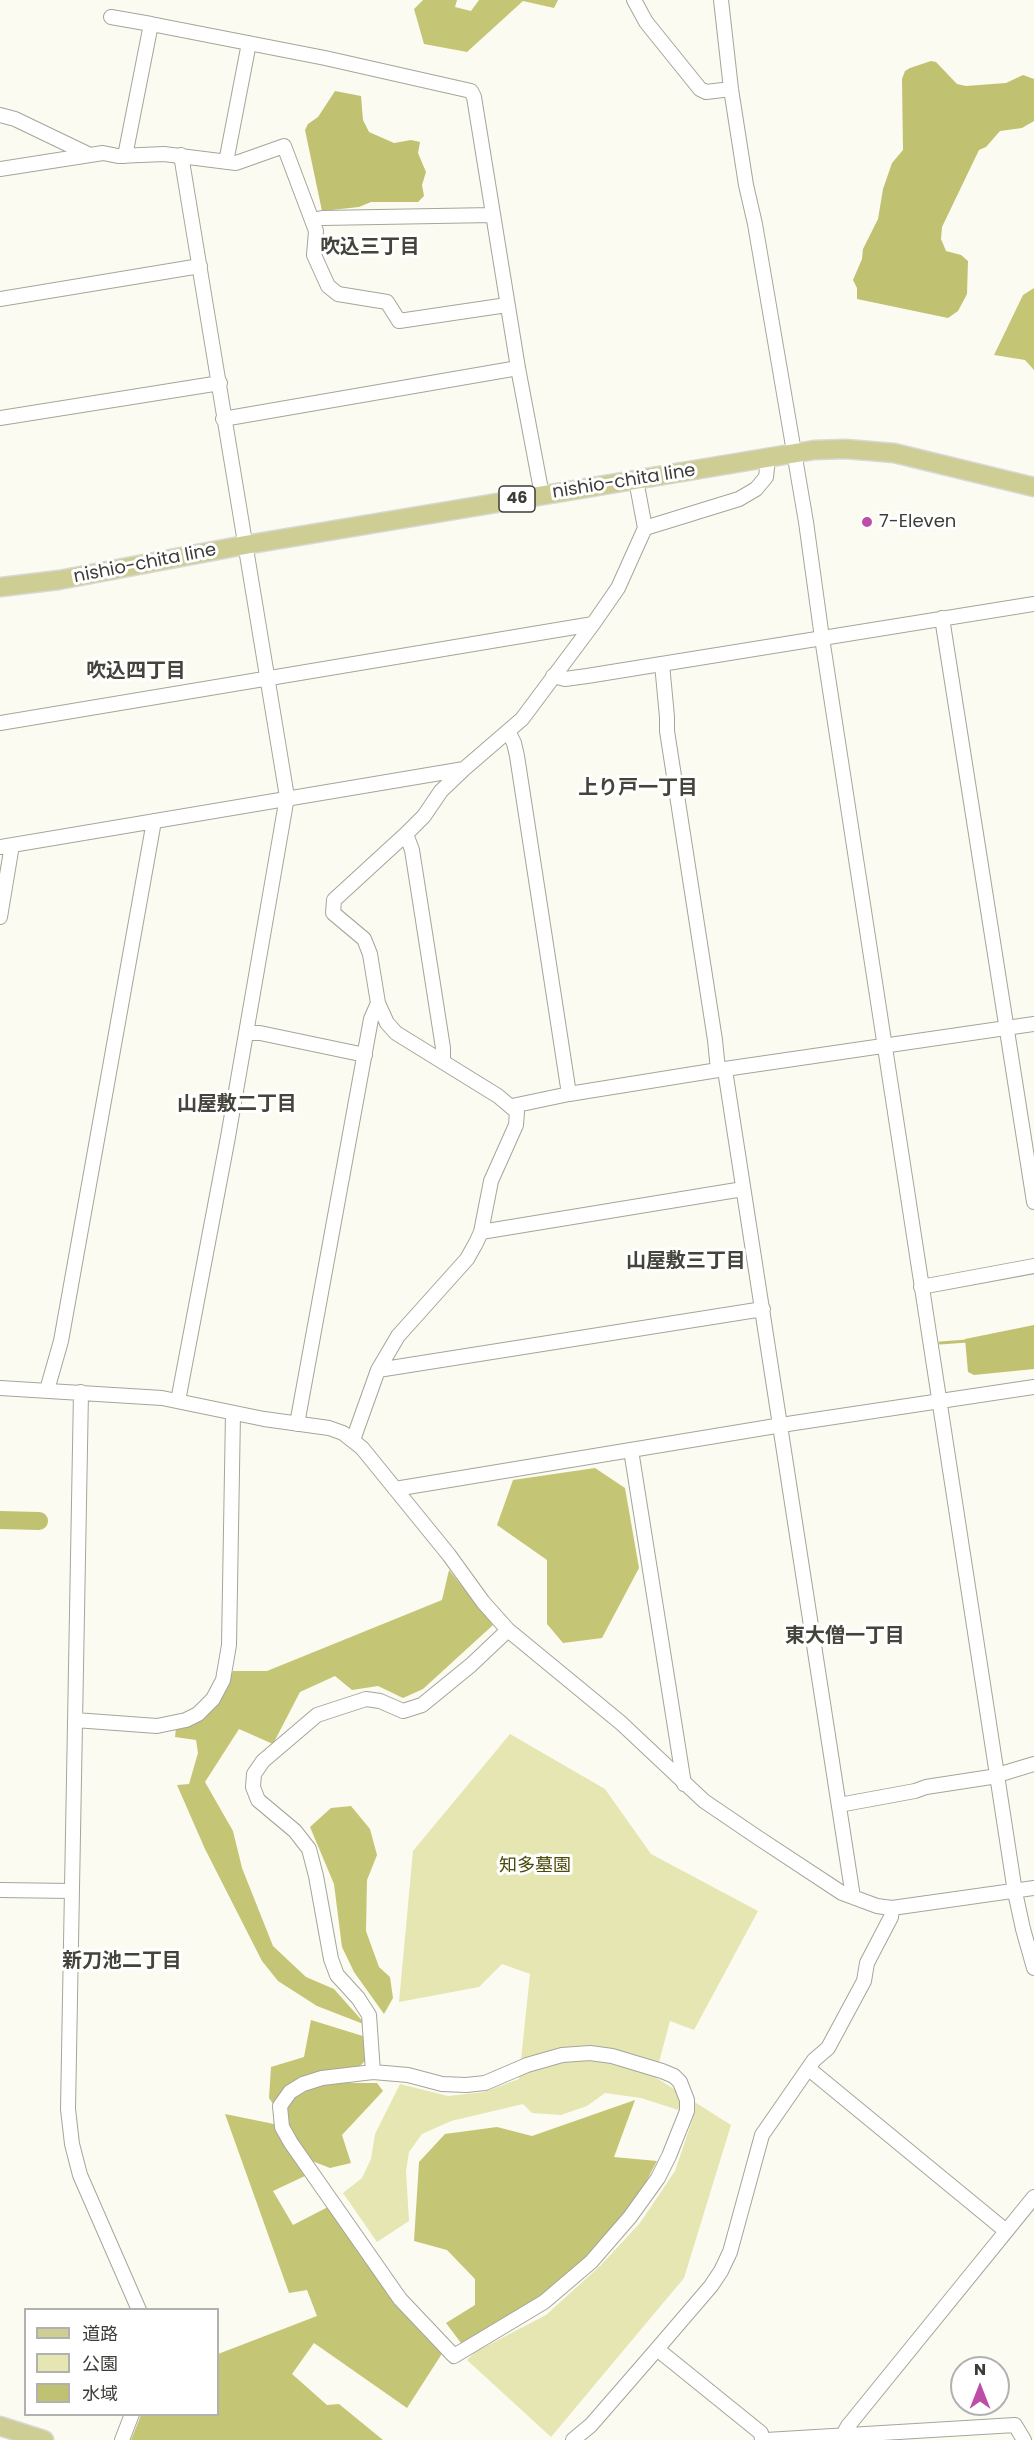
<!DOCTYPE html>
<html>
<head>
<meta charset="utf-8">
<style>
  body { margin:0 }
  #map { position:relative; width:1034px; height:2440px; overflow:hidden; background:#fbfbf1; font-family:Poppins,"Noto Sans JP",sans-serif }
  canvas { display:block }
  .legend { position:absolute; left:24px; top:2308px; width:195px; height:108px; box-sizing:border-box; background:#fff; border:2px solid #b1b1af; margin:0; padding:8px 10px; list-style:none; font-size:18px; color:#3c3c38 }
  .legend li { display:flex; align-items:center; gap:12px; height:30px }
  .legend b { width:30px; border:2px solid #b1b1af }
  .north { position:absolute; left:950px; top:2356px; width:60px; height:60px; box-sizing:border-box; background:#fff; border:2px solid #b1b1af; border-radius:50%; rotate:0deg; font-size:16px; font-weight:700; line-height:24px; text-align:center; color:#3c3c38 }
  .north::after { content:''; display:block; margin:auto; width:21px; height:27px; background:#bf4ca7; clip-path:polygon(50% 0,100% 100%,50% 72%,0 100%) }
</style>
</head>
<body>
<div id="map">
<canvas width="1034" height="2440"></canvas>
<ul class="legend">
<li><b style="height:8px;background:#cdcd94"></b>道路</li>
<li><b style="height:16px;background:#e5e6b2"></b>公園</li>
<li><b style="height:16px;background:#c1c172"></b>水域</li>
</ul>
<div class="north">N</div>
</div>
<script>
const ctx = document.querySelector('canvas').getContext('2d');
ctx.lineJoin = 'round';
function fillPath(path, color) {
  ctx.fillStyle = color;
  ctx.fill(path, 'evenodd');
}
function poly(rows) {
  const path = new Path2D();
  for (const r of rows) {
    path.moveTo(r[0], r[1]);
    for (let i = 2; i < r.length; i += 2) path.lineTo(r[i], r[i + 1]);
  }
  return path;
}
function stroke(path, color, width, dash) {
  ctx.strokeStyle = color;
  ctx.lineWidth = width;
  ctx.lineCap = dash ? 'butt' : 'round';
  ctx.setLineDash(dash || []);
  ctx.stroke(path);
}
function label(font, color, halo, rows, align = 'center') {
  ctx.font = font + ' Poppins,"Noto Sans JP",sans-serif';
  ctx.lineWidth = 6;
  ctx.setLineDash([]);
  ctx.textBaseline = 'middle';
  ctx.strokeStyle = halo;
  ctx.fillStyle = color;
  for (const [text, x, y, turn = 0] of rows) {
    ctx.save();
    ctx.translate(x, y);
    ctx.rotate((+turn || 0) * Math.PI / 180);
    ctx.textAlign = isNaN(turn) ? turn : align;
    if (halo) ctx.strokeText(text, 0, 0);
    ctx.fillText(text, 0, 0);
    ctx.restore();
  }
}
fillPath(poly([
  [510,1734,605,1789,651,1854,758,1911,694,2030,670,2021,655,2077,731,2125,684,2278,551,2437,467,2360,475,2352,546,2315,600,2266,640,2223,675,2171,694,2115,641,2098,605,2093,587,2106,561,2115,532,2113,523,2104,451,2121,422,2134,409,2152,406,2171,409,2221,377,2242,343,2193,362,2178,371,2159,375,2134,400,2084,448,2096,484,2092,519,2079,530,1974,502,1964,479,1987,399,2002,413,1851]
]), '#e5e6b2');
fillPath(poly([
  [423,0,457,0,455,7,471,11,479,0,558,0,554,8,523,1,467,52,424,44,414,9],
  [1034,288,1034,370,1025,360,994,355,1023,295],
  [595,1468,625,1488,639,1568,602,1638,563,1643,547,1624,547,1560,497,1525,513,1480],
  [449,1570,493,1625,423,1689,403,1698,378,1686,352,1690,335,1676,300,1692,273,1744,239,1729,205,1782,233,1831,242,1868,273,1946,306,1977,334,1989,366,2025,317,2006,278,1981,262,1961,205,1849,177,1785,189,1784,198,1753,196,1740,175,1737,176,1728,214,1709,233,1671,267,1671,442,1600],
  [351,1806,370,1829,377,1855,367,1880,366,1931,379,1967,390,1977,393,1998,384,2014,354,1972,342,1947,334,1884,310,1827,331,1808],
  [311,2020,366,2037,366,2060,359,2067,345,2069,347,2083,377,2083,383,2091,342,2135,351,2163,330,2168,312,2161,269,2098,271,2067,304,2057],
  [635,2100,614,2157,657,2161,632,2208,586,2259,537,2300,461,2343,446,2323,475,2305,475,2279,447,2250,414,2241,419,2162,445,2134,497,2127,532,2136],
  [225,2114,274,2124,307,2175,273,2191,293,2225,328,2207,443,2352,407,2408,314,2343,292,2374,327,2405,339,2404,383,2440,131,2440,141,2415,218,2414,218,2354,317,2316,307,2290,289,2293]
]), '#c5c576');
fillPath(poly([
  [931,61,936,62,957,84,966,86,1006,83,1023,75,1034,79,1034,121,1022,128,1000,131,986,147,979,150,942,227,941,239,946,251,961,255,968,261,967,294,958,311,948,318,857,299,857,288,853,280,862,259,863,249,878,219,883,189,892,163,903,150,902,79,905,71,910,68],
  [335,91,361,96,363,120,369,132,394,143,411,140,420,142,418,153,426,172,422,185,424,196,418,202,371,202,359,207,322,211,305,130,308,124,318,117],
  [1034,1325,1034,1369,974,1375,968,1372,965,1339]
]), '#c1c172');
stroke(poly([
  [940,1343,967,1341]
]), '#c1c172', 3);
stroke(poly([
  [0,1520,39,1521]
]), '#c1c172', 18);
const minor = poly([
  [634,0,646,22,700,89,706,92,731,89],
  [721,0,731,89,746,185,755,224,806,522,822,638,1015,1892,1023,1929,1034,1968],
  [111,17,151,24],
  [0,115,15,119,90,155],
  [125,156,151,24,325,58,471,91,474,97,518,368,542,495],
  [226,162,249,43],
  [0,169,103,153,118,156,164,154,236,163,284,146,316,231,314,255,328,286,338,294,387,302,399,321,507,305],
  [312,220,322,218,493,215],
  [0,299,200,266],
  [0,418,220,383],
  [223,419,518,368],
  [645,528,739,499,756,489,766,477,768,459],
  [942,618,1034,1202],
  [662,664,667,717,667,731,715,1040,718,1070],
  [553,676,565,679,587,676,1034,604],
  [0,723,593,624],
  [508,731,514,743,517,756,569,1094],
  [406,834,412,850,443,1048,443,1062],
  [0,847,464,769],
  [0,917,12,845],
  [246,1033,260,1033,365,1055],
  [725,1070,853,1897],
  [512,1106,569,1094,718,1070,1034,1024],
  [481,1232,743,1189],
  [921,1287,1034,1266],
  [378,1370,763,1309],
  [0,1388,162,1398,264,1419,329,1428,343,1433,362,1448,449,1555,483,1602,508,1630,621,1723,704,1801,757,1837,842,1893,877,1906,892,1908,1034,1888],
  [47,1390,61,1341,154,821],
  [81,1392,68,2109,72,2144,80,2175,139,2310],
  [178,1401,228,1137,287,797,181,155],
  [297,1424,371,1019,378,1003],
  [353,1440,378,1370,398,1336,467,1259,476,1243,481,1232,491,1181,516,1125,517,1112,498,1096,396,1033,387,1023,378,1003,370,954,364,939,333,913,334,900,406,834,424,816,441,791,464,769,522,719,593,624,618,588,645,528,636,480],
  [631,1450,684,1784],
  [395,1489,794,1423,1034,1387],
  [75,1720,157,1726,186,1720,198,1714,213,1699,223,1680,229,1645,233,1413],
  [839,1805,915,1791,926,1787,991,1777,1034,1764],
  [0,1890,71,1891],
  [590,2053,612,2056,662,2071,674,2076,680,2082,687,2100,687,2111,669,2156,658,2178,630,2217,591,2262,544,2302,454,2356,400,2299,291,2143,282,2127,280,2106,290,2092,303,2084,322,2078,373,2072,408,2075,442,2084,466,2085,485,2083,527,2065,562,2055,590,2053],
  [809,2069,1006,2231],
  [373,2072,369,2015,358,1998,337,1975,331,1959,316,1876,309,1849,295,1831,258,1800,253,1787,254,1774,263,1761,317,1715,366,1699,380,1701,403,1711,422,1705,471,1665,508,1630],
  [657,2349,761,2433,762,2440],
  [122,2440,132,2414],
  [573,2440,591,2425,657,2349,711,2286,721,2271,730,2252,762,2135,814,2060,828,2048,864,1981,867,1963,891,1917,892,1908],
  [766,2440,1015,2425,1024,2440],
  [840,2440,848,2426,1034,2197]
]);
const major = poly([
  [0,587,59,580,245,545,814,450,846,449,894,453,1034,487],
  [0,2426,44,2440]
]);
stroke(minor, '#a5a59b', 16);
stroke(major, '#d8d8d7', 21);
stroke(minor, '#fff', 14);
stroke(major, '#cdcd94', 18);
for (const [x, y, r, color] of [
  [867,522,6,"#bf4ca7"]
]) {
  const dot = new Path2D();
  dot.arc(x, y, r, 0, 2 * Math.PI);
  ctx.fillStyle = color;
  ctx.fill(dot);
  stroke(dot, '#fff', 2);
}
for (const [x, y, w] of [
  [517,499,36]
]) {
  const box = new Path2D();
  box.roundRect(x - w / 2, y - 13, w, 26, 4.5);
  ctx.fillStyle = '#fff';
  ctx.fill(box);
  stroke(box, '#3c3c38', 1.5);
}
label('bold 16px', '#3c3c38', null, [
  ["46",517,499]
]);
label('18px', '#3c3c38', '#fff', [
  ["nishio-chita line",624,482,-9],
  ["nishio-chita line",145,564,-11]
]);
label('18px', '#3c3c38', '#fff', [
  ["7-Eleven",879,522]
], 'left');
label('18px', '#4c4b0e', '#fff', [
  ["知多墓園",535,1866]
]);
label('bold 20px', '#44443c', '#fff', [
  ["吹込三丁目",370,248],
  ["吹込四丁目",136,672],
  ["上り戸一丁目",638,789],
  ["山屋敷二丁目",237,1105],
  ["山屋敷三丁目",686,1262],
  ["東大僧一丁目",845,1637],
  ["新刀池二丁目",122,1962]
]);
</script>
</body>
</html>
